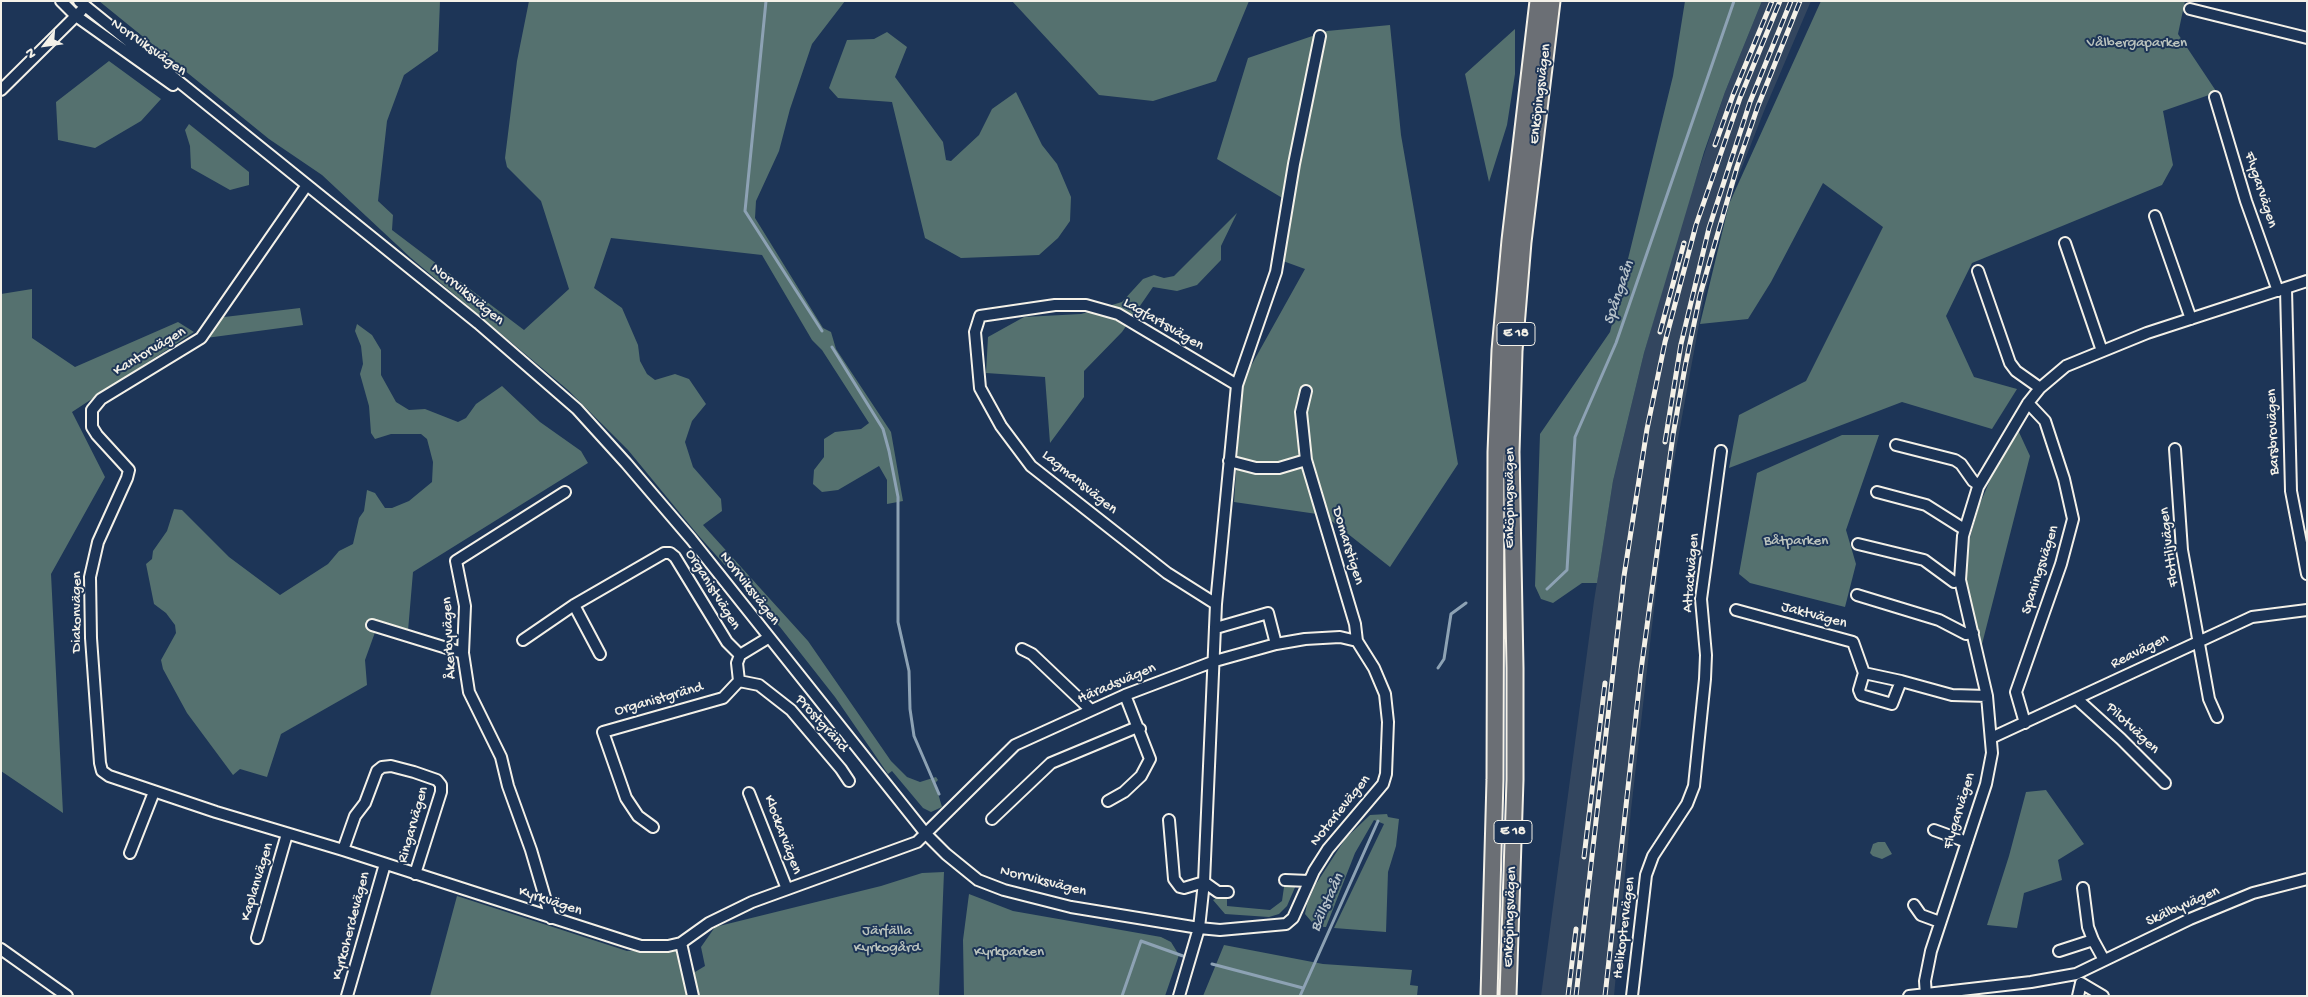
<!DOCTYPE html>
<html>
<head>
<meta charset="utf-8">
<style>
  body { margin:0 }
  #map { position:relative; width:2308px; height:997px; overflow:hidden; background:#1d3557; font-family:"Gochi Hand",sans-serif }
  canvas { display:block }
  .frame { position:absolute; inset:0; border:2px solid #f4f1e8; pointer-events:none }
  .north { position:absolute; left:20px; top:20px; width:50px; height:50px; -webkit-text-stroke:4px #1d3557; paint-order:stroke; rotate:240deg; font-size:14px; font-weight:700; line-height:20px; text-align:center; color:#f4f1e8 }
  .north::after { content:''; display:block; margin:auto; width:18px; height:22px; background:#f4f1e8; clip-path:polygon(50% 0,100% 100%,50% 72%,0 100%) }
</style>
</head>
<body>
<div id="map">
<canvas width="2308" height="997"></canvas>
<div class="frame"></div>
<div class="north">N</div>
</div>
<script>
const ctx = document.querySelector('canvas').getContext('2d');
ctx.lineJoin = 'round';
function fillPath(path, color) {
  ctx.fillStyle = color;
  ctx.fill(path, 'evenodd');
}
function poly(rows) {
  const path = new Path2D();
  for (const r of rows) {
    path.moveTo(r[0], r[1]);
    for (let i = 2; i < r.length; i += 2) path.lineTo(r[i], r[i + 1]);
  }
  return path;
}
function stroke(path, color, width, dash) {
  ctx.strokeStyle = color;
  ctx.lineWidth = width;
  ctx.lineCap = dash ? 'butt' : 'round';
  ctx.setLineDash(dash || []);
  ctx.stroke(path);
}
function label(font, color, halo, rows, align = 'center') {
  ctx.font = font + ' "Gochi Hand",sans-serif';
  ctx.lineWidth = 4;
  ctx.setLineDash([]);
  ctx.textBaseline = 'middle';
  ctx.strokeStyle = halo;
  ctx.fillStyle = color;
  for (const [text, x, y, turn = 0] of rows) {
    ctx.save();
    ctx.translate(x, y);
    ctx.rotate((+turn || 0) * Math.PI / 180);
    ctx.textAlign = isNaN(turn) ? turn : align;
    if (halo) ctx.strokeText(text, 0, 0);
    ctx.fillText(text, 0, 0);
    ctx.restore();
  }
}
fillPath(poly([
  [1762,1,1811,1,1764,111,1728,203,1704,297,1666,504,1631,810,1614,996,1541,996,1594,601,1613,481,1644,353,1685,211,1725,92]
]), '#33465f');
fillPath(poly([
  [99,1,440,1,438,51,404,75,387,121,378,201,393,215,392,230,524,330,569,289,541,201,507,167,505,158,517,61,529,1,845,1,812,44,790,109,779,151,756,201,755,218,823,328,831,332,836,349,891,432,903,501,887,504,887,480,879,466,838,490,822,492,813,484,814,470,824,457,824,439,835,432,861,429,869,423,822,350,812,340,762,255,611,238,594,288,622,308,638,345,640,361,647,374,655,380,675,374,689,379,706,404,692,421,685,442,693,467,721,499,722,511,703,525,808,641,891,761,907,777,920,782,936,777,938,780,935,783,942,807,931,812,923,808,892,771,888,774,835,697,780,627,698,535,628,450,568,390,411,258,322,175,269,139],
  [1012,1,1249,1,1216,81,1153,101,1099,95],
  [1685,1,1762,1,1725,92,1704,152,1644,353,1613,481,1597,583,1582,583,1553,603,1541,599,1535,586,1540,434,1610,332,1673,76],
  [1821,1,2185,1,2178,34,2216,91,2209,95,2163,111,2173,165,2162,185,1972,263,1946,316,1974,377,2017,389,1992,429,1902,402,1729,468,1739,415,1806,381,1883,227,1823,183,1771,282,1748,319,1700,324,1729,204],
  [1390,25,1401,135,1458,464,1390,567,1324,515,1234,502,1242,382,1305,269,1283,261,1304,132,1295,134,1284,199,1217,159,1248,58,1327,31],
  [1515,29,1515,74,1507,125,1489,182,1465,74],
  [887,32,907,47,895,77,943,142,946,160,951,161,979,135,992,109,1016,92,1042,145,1057,164,1071,197,1070,221,1058,238,1039,255,961,258,925,238,892,102,838,98,829,88,847,40,874,39],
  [109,61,161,99,141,121,95,148,58,140,56,102],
  [189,124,249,172,249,185,230,190,191,168,190,146,185,130],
  [1237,213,1221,246,1221,260,1197,285,1177,291,1153,287,1122,332,1084,371,1084,397,1050,443,1045,377,986,373,988,337,1024,317,1081,314,1122,302,1143,279,1154,275,1164,278,1174,276],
  [32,289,32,338,75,367,178,322,194,332,72,412,105,477,51,574,63,813,1,771,1,294],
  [300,308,303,325,206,338,216,318],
  [357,324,372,335,381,350,381,375,396,402,409,410,425,409,458,422,466,418,476,404,502,386,540,422,581,451,588,463,413,572,408,631,378,624,365,660,367,685,281,734,267,777,240,769,233,775,187,713,163,669,161,660,176,633,175,625,166,613,154,604,146,564,152,559,153,551,167,531,174,509,182,510,229,557,280,595,328,564,339,551,353,544,359,518,364,511,367,490,375,493,385,508,392,508,409,501,432,482,433,462,427,439,421,434,391,434,375,439,371,433,369,406,360,374,363,364,361,346,355,331],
  [2018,430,2030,456,1981,648,1967,582,1966,552,1979,506,1996,466],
  [1842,435,1879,435,1846,530,1856,564,1845,607,1750,583,1739,574,1757,473],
  [2046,790,2084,844,2058,860,2062,880,2024,893,2017,928,1987,925,2009,856,2026,792],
  [1387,814,1388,817,1399,819,1396,846,1388,872,1386,932,1334,928,1384,824,1374,820,1355,853,1326,927,1316,927,1305,914,1307,904,1316,884,1345,839,1370,815],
  [1878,842,1885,842,1892,854,1882,859,1873,856,1870,853,1873,844],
  [944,872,939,996,693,996,695,972,705,966,701,947,715,927,881,886,922,873],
  [1292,884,1296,885,1287,906,1279,914,1269,917,1225,914,1213,900,1220,896,1227,897,1227,906,1270,910,1282,901,1284,887],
  [969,894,1013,911,1161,937,1171,942,1179,955,1165,996,964,996,963,940],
  [457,896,627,951,675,948,688,991,686,996,430,996],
  [1224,945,1323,964,1412,970,1410,985,1418,986,1417,996,1203,996]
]), '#55716f');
stroke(poly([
  [766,1,745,211,822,331],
  [832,347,883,429,889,451,898,497,898,622,909,671,910,709,914,736,939,794],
  [1547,589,1567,570,1575,437,1616,343,1734,1],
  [1438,668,1444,659,1451,614,1466,603],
  [1212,964,1303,988],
  [1122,996,1141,941,1183,956],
  [1300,996,1378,821]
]), '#8da2b4', 3);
const minor = poly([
  [61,1,76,16,173,85],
  [79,1,478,323,577,409,626,463,691,539,926,834,946,854,978,880,1004,890,1071,907,1199,928,1220,930,1286,924,1293,918,1314,871,1328,849,1383,784,1386,774,1388,722,1385,694,1374,668,1357,641,1355,624,1306,460,1279,468,1256,468,1229,461],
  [2190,9,2307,38],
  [1,90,81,11],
  [2215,97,2246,201,2278,291],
  [307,185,201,338,101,399,92,410,92,427,97,435,129,470,127,478,98,542,90,577,91,638,100,763,102,771,109,776,216,812,343,850,628,942,641,946,668,946,681,943,709,923,752,902,917,842,1015,745,1125,695,1215,661,1276,644,1305,639,1340,637,1357,641],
  [2155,216,2191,319],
  [2065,243,2102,351],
  [1978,271,2010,363,2016,371,2040,388],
  [2286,289,2291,491,2307,574],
  [1306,391,1301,412,1306,460],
  [1896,445,1955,460,1961,464,1973,481,1979,485],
  [2175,449,2182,550,2209,699,2217,717],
  [1877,492,1926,505,1964,529],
  [1858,544,1924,560,1954,582,1960,580],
  [1857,595,1939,620,1966,634,1973,633],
  [1216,604,1167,573,1031,466,1001,426,980,388,975,332,980,316,1055,305,1086,305,1118,314,1237,385],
  [574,605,600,654],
  [1736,610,1853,642,1864,673],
  [372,625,463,653],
  [1216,628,1268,613,1276,644],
  [523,640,574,605,664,553,670,553,675,557,727,642,740,655,768,638],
  [1022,649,1032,654,1091,710],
  [739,681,759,685,791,710,841,769,849,781],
  [1901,681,1892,704,1861,695,1859,690,1864,673,1901,681,1952,695,1987,696],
  [2077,699,2121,739,2165,783],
  [2025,723,2016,692,2061,564,2073,519,2064,479,2045,421,2028,403],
  [1991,738,2252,617,2307,610],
  [749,793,787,889],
  [1108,801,1124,792,1141,776,1150,759,1125,695],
  [992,819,1051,763,1135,728,1140,729],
  [1169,820,1174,879,1180,887,1184,888,1204,882],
  [653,827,638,816,626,798,603,732,723,698,739,681,737,663,740,655],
  [1934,830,1967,842],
  [343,850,355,816,365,803,377,771,382,767,391,766,414,772,437,780,441,785,441,792,415,874],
  [130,853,154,792],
  [1285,880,1309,881],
  [1204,882,1218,892,1228,892],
  [2083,888,2088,927,2093,940,2104,960],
  [1914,905,1921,915,1940,922],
  [551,918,531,850,508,786,501,757,469,692,463,653,465,606,456,561,565,492],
  [257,938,287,834],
  [681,943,693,996],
  [1,949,67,996],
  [2059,951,2093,940],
  [2081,983,2103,996],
  [347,996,385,864],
  [1179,996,1199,928,1204,882,1216,604,1237,385,1276,272,1294,164,1320,36],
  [1632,996,1646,875,1653,856,1687,804,1694,786,1705,679,1706,655,1701,599,1721,451],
  [1909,996,2031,982,2076,974,2190,919,2253,893,2307,879],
  [1926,996,1925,981,1931,951,1986,784,1992,753,1987,696,1960,580,1963,536,1978,487,2028,403,2040,388,2066,366,2147,333,2307,281],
  [2078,996,2081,983]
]);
const highway = poly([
  [1489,996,1495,780,1496,452,1500,350,1510,240,1538,1],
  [1508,996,1515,780,1515,668,1511,452,1514,351,1523,242,1552,1]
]);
stroke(minor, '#f4f1e8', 14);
stroke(highway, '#f4f1e8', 19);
stroke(minor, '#1d3557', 10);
stroke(highway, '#6b6f75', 15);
const rail = poly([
  [1715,145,1733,95,1772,1],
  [1660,332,1684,243],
  [1665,442,1681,344,1709,228,1750,102,1791,1],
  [1584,857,1605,683],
  [1568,996,1576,929],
  [1576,996,1624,576,1647,429,1665,342,1696,225,1740,98,1780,1],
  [1605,996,1641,670,1673,435,1685,367,1700,295,1737,167,1758,106,1800,1]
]);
stroke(rail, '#f4f1e8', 5);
stroke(rail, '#1d3557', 3, [9]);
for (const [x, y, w] of [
  [1516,334,38],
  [1513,832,38]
]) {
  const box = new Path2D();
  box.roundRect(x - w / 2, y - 11.5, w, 23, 4);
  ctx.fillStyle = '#1d3557';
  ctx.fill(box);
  stroke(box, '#f4f1e8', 1);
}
label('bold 14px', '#f4f1e8', null, [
  ["E 18",1516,334],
  ["E 18",1513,832]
]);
label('15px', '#bcc4be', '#1d3557', [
  ["Vålbergaparken",2137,44],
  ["Båtparken",1796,542],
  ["Järfälla",887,932],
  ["Kyrkogård",887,949],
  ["Kyrkparken",1009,953]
]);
label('15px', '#f4f1e8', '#1d3557', [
  ["Norrviksvägen",148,48,35],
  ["Enköpingsvägen",1541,94,-83],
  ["Flygarvägen",2260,190,72],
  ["Norrviksvägen",467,295,39],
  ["Lagfartsvägen",1163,325,30],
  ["Kantorvägen",150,352,-31],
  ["Barsbrovägen",2274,432,-92],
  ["Lagmansvägen",1079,483,39],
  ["Enköpingsvägen",1511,498,-90],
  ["Domarstigen",1347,546,73],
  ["Flottiljvägen",2170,547,-97],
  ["Spaningsvägen",2041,570,-72],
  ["Attackvägen",1692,573,-85],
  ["Norrviksvägen",749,589,52],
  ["Organistvägen",712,590,58],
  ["Diakonvägen",78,612,-90],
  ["Jaktvägen",1814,616,15],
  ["Åkerbyvägen",450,638,-93],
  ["Reavägen",2140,652,-26],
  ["Häradsvägen",1117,684,-23],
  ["Organistgränd",659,700,-16],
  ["Prostgränd",821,724,48],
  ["Pilotvägen",2132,729,43],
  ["Notarievägen",1341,811,-51],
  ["Flygarvägen",1960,811,-73],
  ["Ringarvägen",414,825,-74],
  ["Klockarvägen",782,835,69],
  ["Kaplanvägen",258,882,-73],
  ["Norrviksvägen",1043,882,14],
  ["Kyrkvägen",550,902,18],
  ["Skälbyvägen",2183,907,-24],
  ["Enköpingsvägen",1511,917,-88],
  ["Kyrkoherdevägen",352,926,-75],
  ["Helikoptervägen",1625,928,-83]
]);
label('italic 16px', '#b8c3ca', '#1d3557', [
  ["Spångaån",1620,293,-71],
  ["Bällstaån",1328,903,-66]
]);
</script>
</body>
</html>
